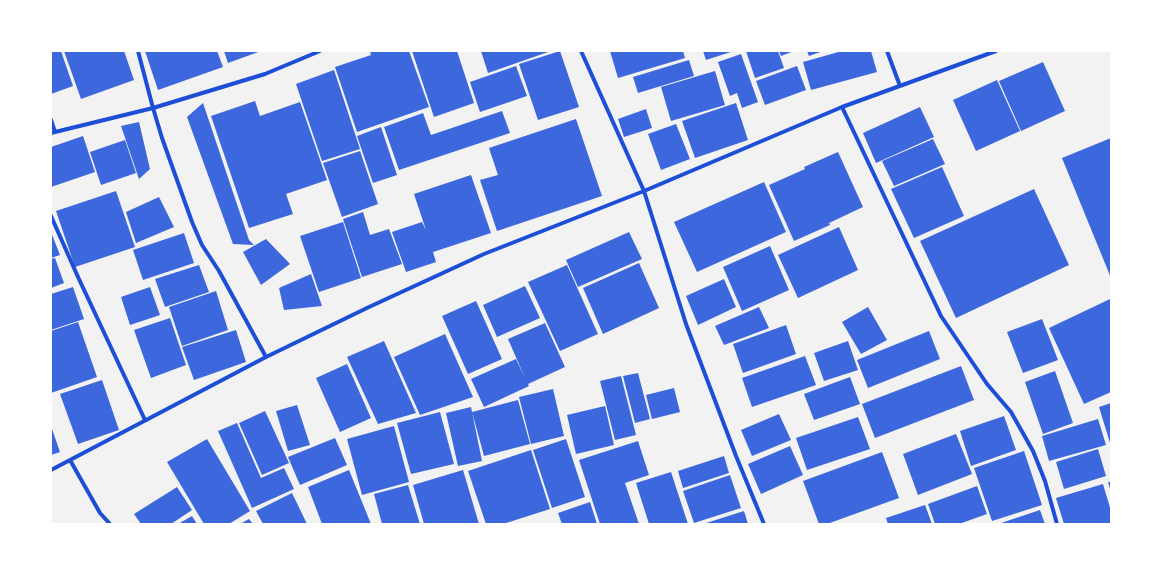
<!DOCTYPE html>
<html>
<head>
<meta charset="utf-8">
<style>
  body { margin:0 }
  #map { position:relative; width:1162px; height:575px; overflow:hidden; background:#f2f2f2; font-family:"Nunito Sans",sans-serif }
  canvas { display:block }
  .frame { position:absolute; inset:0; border:52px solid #fff; pointer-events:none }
</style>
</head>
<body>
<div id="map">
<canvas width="1162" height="575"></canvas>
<div class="frame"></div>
</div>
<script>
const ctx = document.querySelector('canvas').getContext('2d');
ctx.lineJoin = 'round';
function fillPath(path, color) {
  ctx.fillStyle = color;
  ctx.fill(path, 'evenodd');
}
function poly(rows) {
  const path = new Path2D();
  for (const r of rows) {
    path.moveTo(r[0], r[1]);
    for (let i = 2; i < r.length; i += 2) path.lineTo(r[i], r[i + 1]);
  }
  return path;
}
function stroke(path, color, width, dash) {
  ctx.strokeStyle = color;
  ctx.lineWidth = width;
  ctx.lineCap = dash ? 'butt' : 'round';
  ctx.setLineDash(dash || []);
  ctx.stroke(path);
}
fillPath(poly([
  [51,51,61,51,73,86,51,94],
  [64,51,124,51,134,80,81,99],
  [145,51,217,51,223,67,158,90],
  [224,51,261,51,228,63],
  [370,51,409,51,429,107,357,132,335,67,371,55],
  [412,51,457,51,474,103,434,117],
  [481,51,551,51,488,73],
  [560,51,579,107,538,120,519,64],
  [610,51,683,51,685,58,618,78],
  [703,51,734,51,706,60],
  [746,51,778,51,784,68,755,78],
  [779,51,794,51,781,56],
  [807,51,823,51,809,56],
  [842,51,871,51,877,72,811,90,803,62],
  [741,54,758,102,742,108,737,93,730,96,718,62],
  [689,60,694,76,638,93,633,77],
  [1043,62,1065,111,1021,131,999,81],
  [516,66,527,96,480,112,470,82],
  [797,66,806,90,765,105,756,81],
  [334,70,360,149,322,161,296,84],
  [715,71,725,105,671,121,661,87],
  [997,80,1020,131,976,151,953,100],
  [255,101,260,116,300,102,327,180,286,194,293,214,249,228,211,116],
  [203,103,249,240,254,245,233,244,187,117],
  [736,103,748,140,695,158,682,121],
  [920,107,934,137,876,163,863,133],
  [646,109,652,128,624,137,618,119],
  [502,111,510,133,399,170,384,127,423,113,431,135],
  [576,119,602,196,497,231,480,180,498,175,489,148],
  [139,122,150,169,139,179,121,126],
  [676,124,690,159,661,170,648,134],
  [381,127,397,175,373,183,357,136],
  [83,136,95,172,51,187,51,147],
  [1111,138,1111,278,1062,158],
  [933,139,945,164,894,186,882,161],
  [125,140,136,173,101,185,90,152],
  [360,151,378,204,342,217,323,163],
  [838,152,863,207,829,223,830,225,794,241,769,185,805,169,804,167],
  [942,167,964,216,914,238,891,189],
  [471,175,491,233,433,252,436,262,406,272,392,232,422,222,426,230,414,194],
  [764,182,786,232,697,272,674,222],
  [1034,189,1069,265,956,318,920,241],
  [116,191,135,247,75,267,56,211],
  [159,197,174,227,136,243,126,212],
  [363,212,370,235,389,229,402,264,362,277,343,219],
  [343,222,361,278,319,292,300,236],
  [839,227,858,270,798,298,778,255],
  [51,232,60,255,51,258],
  [629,232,642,259,578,287,566,260],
  [184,233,194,263,143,280,133,250],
  [266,239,290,264,261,285,243,252],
  [770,246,789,290,742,311,723,267],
  [55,258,64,283,51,288,51,259],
  [639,263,659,308,603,334,583,288],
  [199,265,209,292,165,307,155,279],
  [567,265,598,334,560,351,528,282],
  [311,274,322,306,284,310,279,288],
  [724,279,736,307,698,325,686,296],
  [525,286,540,318,497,337,483,305],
  [73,287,84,319,51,330,51,294],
  [150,287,160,315,130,325,121,297],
  [216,291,228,330,182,346,169,307],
  [1110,299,1111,392,1084,404,1049,328],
  [476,301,502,359,468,374,442,316],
  [759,307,769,328,724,345,715,326],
  [868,307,887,340,861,354,842,322],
  [170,318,186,365,151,378,134,330],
  [1042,319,1058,360,1023,373,1007,332],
  [78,322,97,377,51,393,51,331],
  [545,323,565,367,528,384,529,386,484,407,471,379,516,359,525,378,508,339],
  [786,325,796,354,743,373,733,344],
  [236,330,246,362,194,380,182,347],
  [929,331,940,359,868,388,857,360],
  [445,334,473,397,420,415,394,357],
  [384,341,416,413,378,424,347,357],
  [848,341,858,370,824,381,814,353],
  [805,356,816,385,752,407,742,378],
  [347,364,371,418,340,432,316,378],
  [961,366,974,400,875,438,862,404],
  [1055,371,1073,423,1043,434,1025,382],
  [638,373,650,419,635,423,623,376],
  [621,376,636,435,615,440,600,381],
  [850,377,860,404,814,420,804,394],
  [102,380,119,430,78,444,60,394],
  [674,388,680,412,652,419,646,395],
  [553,389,564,436,531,444,519,397],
  [518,400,530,444,484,456,472,412],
  [1111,403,1111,446,1099,407],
  [297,405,310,445,288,451,276,411],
  [605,406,614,445,576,454,567,415],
  [471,407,482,461,458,466,446,413],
  [265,411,289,463,262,475,239,423],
  [440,412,454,464,411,474,397,423],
  [779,414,791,440,752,456,741,430],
  [1004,416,1016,450,971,466,960,431],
  [858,417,870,449,807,470,796,438],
  [1098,419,1106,445,1049,461,1042,436],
  [237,423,261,478,284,468,294,489,252,508,218,431],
  [51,426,60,452,51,455],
  [394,426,409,482,362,495,347,439],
  [956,434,972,474,918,495,903,454],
  [335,438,347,465,300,485,288,457],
  [207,439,250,511,229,524,204,524,167,462],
  [566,439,585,497,552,508,533,450],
  [638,441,649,475,625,483,639,524,600,524,579,460],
  [790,446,803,475,761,494,748,464],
  [1098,449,1106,476,1064,489,1056,462],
  [531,450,550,509,503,524,486,524,468,471],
  [1024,451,1042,505,992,521,974,468],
  [882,452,899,498,827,524,819,524,803,481],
  [724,456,729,473,683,488,678,471],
  [349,470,371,524,322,524,308,487],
  [463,470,479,524,424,524,413,485],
  [671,472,688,524,649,524,636,483],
  [730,475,741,508,694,523,683,491],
  [1108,482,1111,482,1111,492],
  [1103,484,1111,511,1111,524,1064,524,1056,498],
  [408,485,420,524,382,524,374,494],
  [977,486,987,514,959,524,935,524,928,504],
  [177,487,192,510,171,524,141,524,134,514],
  [292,493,307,524,263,524,256,511],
  [590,502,597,524,562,524,558,513],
  [925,505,932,524,888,524,886,518],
  [1040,510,1045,524,998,524],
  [744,511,748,524,703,524],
  [192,516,197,524,178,524],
  [249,519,253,524,240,524]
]), '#3d67dc');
stroke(poly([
  [138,51,153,108,162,138,192,222,202,245,219,271,266,357],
  [581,51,644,191,686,324,736,456,764,524],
  [887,51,900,86],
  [842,107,941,316,987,384,1011,412,1033,451,1045,481,1057,524],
  [51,120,55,132],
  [51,133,153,108,265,74,320,51],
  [51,216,78,277,145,420],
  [70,460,100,513,110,524],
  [51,470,266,357,369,307,484,254,644,191,842,107,996,51]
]), '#1d4ed8', 4);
</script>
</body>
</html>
